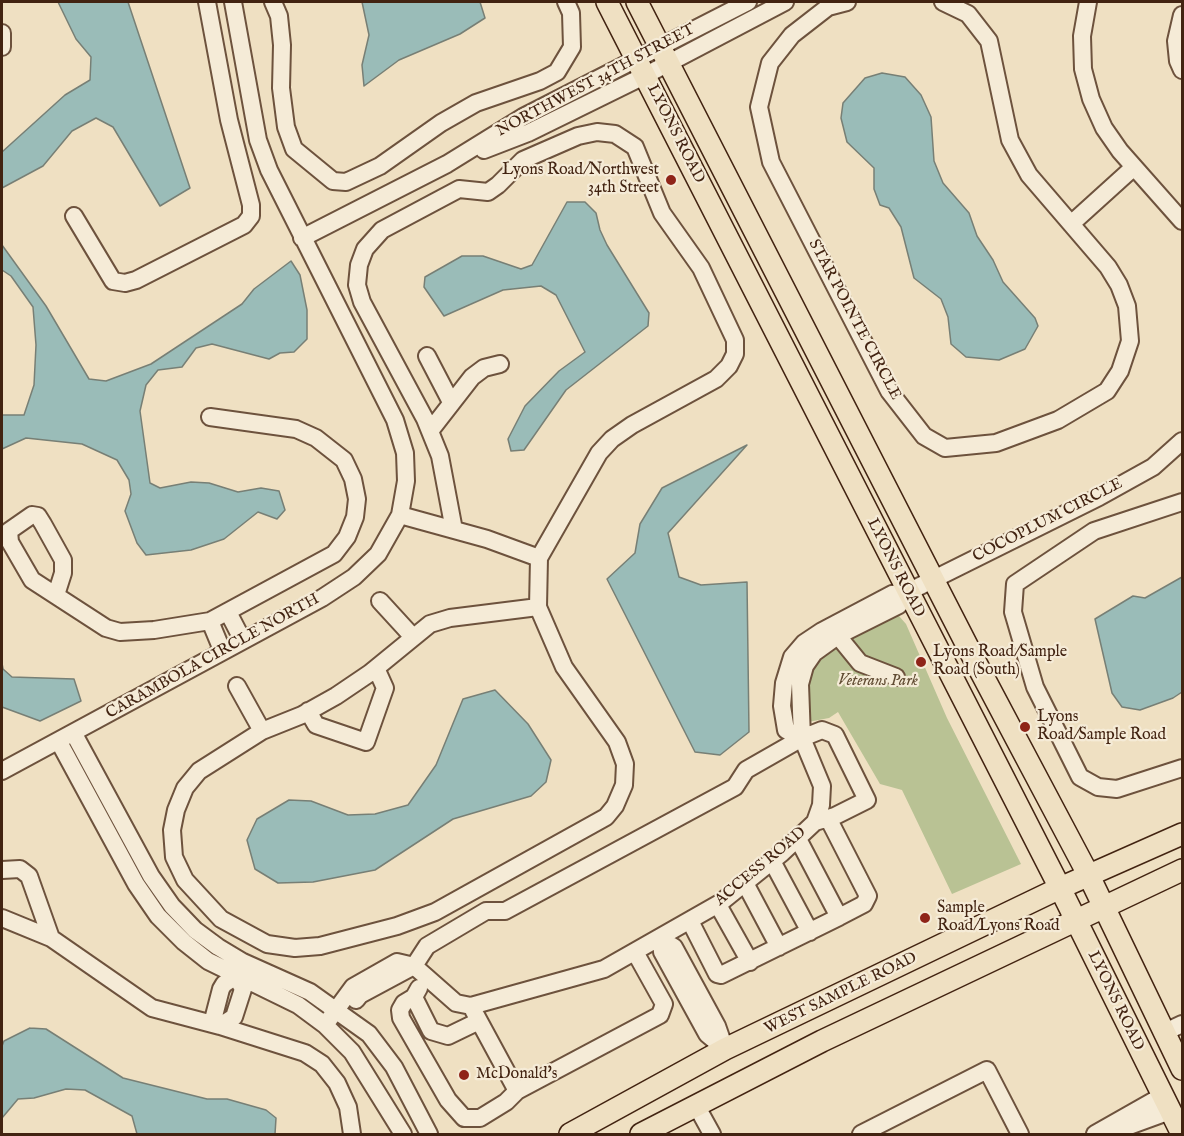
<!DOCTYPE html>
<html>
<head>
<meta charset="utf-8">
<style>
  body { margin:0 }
  #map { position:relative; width:1184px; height:1136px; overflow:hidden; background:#efe0c2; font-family:"IM FELL English",serif }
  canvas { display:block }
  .frame { position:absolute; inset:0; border:3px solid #422311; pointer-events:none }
</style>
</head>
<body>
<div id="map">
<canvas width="1184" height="1136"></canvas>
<div class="frame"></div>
</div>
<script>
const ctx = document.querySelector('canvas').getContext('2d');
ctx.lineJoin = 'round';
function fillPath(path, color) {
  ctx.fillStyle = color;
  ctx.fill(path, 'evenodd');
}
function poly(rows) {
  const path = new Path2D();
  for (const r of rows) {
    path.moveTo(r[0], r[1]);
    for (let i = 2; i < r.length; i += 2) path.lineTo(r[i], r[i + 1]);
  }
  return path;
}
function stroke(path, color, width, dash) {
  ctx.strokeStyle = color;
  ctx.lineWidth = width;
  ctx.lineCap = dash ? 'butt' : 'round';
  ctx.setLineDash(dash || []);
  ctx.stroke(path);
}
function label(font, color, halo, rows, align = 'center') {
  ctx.font = font + ' "IM FELL English",serif';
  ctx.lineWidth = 4.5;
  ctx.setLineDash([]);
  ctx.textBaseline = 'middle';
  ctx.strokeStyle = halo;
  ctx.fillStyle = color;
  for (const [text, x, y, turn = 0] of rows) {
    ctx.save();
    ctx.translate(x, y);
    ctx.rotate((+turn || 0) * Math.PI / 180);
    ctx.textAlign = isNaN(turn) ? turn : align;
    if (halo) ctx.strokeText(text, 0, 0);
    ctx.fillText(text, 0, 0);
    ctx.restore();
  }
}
fillPath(poly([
  [894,616,899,616,906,624,947,718,1021,864,952,894,902,790,880,784,838,712,829,718,808,722,804,681,820,652]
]), '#b9c294');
const water = poly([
  [58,2,128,2,190,188,160,206,113,127,96,118,72,131,43,166,2,188,2,152,65,95,90,80,91,57,76,39,58,2],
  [362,2,480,2,485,18,460,34,399,60,364,86,362,65,369,35,362,2],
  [882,73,905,77,921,95,931,117,934,161,943,183,969,213,977,236,993,260,1003,282,1035,318,1038,326,1025,349,999,360,966,357,951,344,948,317,941,299,914,278,901,227,889,208,880,205,874,189,874,168,847,142,841,118,843,103,865,78,882,73],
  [567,202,585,202,596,213,600,230,607,245,649,313,648,326,566,390,524,450,511,451,508,439,525,406,559,371,585,352,556,295,541,286,503,290,444,316,424,287,425,277,462,256,483,256,521,269,532,265,567,202],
  [2,245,46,306,89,379,106,381,151,364,242,304,254,289,291,261,300,275,307,310,307,339,294,352,280,353,269,359,212,344,196,348,182,367,158,370,146,385,140,411,150,483,160,488,191,482,209,483,238,492,261,488,279,491,285,510,277,519,258,512,224,539,191,550,146,555,137,543,125,511,131,494,129,480,117,460,82,444,26,438,2,449,2,415,24,415,34,385,36,345,33,307,11,276,2,270,2,245],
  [747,445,668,533,679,577,701,585,747,582,749,732,720,755,695,752,607,579,635,553,640,524,662,488,747,445],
  [1182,577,1182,692,1173,698,1140,710,1122,707,1112,693,1095,619,1133,596,1145,598,1182,577],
  [2,663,3,669,12,677,74,679,81,701,40,721,2,707,2,663],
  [495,690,528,724,551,760,546,782,531,796,453,819,375,870,313,882,278,883,255,869,247,840,257,819,289,800,311,801,348,815,375,814,408,805,436,765,463,699,495,690],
  [30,1028,46,1029,123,1078,207,1099,227,1099,266,1110,276,1118,275,1134,137,1134,132,1116,85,1090,66,1089,34,1098,18,1099,2,1118,2,1046,4,1041,30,1028]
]);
fillPath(water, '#9abcb8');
stroke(water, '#777f75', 1.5);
const minor = poly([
  [273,2,279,16,282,45,281,88,286,127,294,149,333,181,346,182,380,166,441,123,476,103,540,81,557,72,572,47,571,13,566,2],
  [847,2,828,7,792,35,770,63,759,107,771,162,889,391,924,436,945,448,996,443,1058,420,1107,391,1120,371,1130,341,1127,306,1119,285,1108,267,1029,175,1010,140,989,41,968,14,943,2],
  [1088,2,1082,36,1083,69,1091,99,1104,128,1120,151,1182,221],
  [1182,15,1176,41,1178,61,1182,70],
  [2,33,2,47],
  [484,150,528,133,646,75,785,2],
  [74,216,113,281,125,283,136,280,244,225,251,216,251,205,229,120,207,2],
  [1071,224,1134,167],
  [302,238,447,164,523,117,748,2],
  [427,356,451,402],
  [430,431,472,377,484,368,500,364],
  [1182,502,1094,531,1015,584,1013,612,1035,687,1080,777,1098,787,1117,789,1182,768],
  [400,515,487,539,539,558,538,607,564,667,617,742,625,764,624,785,615,806,606,817,435,912,397,926,320,946,295,948,267,944,221,919,185,880,174,857,172,830,176,810,185,788,199,771,262,731,302,715,336,696,370,673,430,624,450,618,538,607],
  [454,530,440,456,425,419,362,302,357,285,359,265,365,249,382,230,459,189,488,192,498,185,523,160,578,136,597,132,615,134,635,147,662,213,701,268,735,340,735,354,729,366,716,379,632,425,612,439,599,453,539,558],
  [908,592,1099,497,1153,467,1182,441],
  [56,595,63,573,63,560,43,524,38,516,32,515,9,531,10,542,32,580,106,628,120,632,154,630,210,621,334,554,347,537,355,517,357,499,353,479,344,460,316,438,296,429,210,417],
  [380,601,413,637],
  [228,612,242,639],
  [210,621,222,650],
  [838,636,860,663,896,677],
  [237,686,262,731],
  [308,711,316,725,366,742,385,688,376,668],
  [74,734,151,876,172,906,195,930,218,947,243,962,310,992,369,1034,394,1067,429,1134],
  [59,742,136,884,158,916,184,942,208,961,298,1005,325,1025,352,1052,403,1134],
  [2,771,322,598,354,577,378,554,400,515,406,481,405,453,395,420,269,170,258,140,233,2],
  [828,818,868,896,864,904,839,917],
  [772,861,810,932],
  [2,870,20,869,29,876,51,938],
  [745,883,779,947],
  [718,905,750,962],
  [2,918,51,938,152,1008,220,1026,305,1053,322,1064,337,1083,348,1107,352,1134],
  [690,921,717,974,721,975,839,917,798,839],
  [661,939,674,947,717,1026,725,1049,707,1034,662,952,661,939],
  [236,976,243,989,234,1017,220,1026,214,1016,221,989,224,984,236,976,241,967],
  [419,988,414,997,431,1031,448,1036,479,1021],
  [414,997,404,1003,400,1010,401,1018,448,1100,464,1118,480,1118,506,1102,517,1091],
  [356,1000,360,995,414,966,427,946,486,911,505,911,735,787,746,770,802,738,822,730,835,735,867,800,835,816,815,822],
  [471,1006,517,1091,660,1015,664,1004,635,952],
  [325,1025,353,987,397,962,414,966,456,1003,471,1006,604,969,720,903,782,853,815,822,821,805,822,786,802,738,800,684,805,666,814,653,839,635,899,605,908,592,892,594,822,631,804,643,792,657,784,683,782,706,786,730,802,738],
  [1163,1033,1182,1024],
  [696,1105,712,1134],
  [861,1134,987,1070,1020,1134],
  [1095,1134,1162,1096],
  [1107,1134,1170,1111]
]);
const major = poly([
  [607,2,1060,888,1182,1134],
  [637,2,975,661,1089,876,1182,1069],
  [570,1134,725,1049,1060,888,1182,834],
  [641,1134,822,1041,1182,870]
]);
stroke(minor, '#6d523d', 20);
stroke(major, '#422311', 24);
stroke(minor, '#f5ebd7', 16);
stroke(major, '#efe0c2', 21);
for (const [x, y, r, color] of [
  [671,180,6,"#8f2418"],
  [921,662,6,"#8f2418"],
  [1025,727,6,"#8f2418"],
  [925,918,6,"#8f2418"],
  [464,1075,6,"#8f2418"]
]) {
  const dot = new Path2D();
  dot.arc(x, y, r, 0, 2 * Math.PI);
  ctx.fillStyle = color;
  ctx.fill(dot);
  stroke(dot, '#f5ebd7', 2);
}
label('16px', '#422311', '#f5ebd7', [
  ["NORTHWEST 34TH STREET",596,81,-28],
  ["LYONS ROAD",675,134,63],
  ["STAR POINTE CIRCLE",854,320,62],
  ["COCOPLUM CIRCLE",1048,521,-27],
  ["LYONS ROAD",895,568,63],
  ["CARAMBOLA CIRCLE NORTH",213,657,-29],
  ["ACCESS ROAD",761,867,-40],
  ["WEST SAMPLE ROAD",841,994,-26],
  ["LYONS ROAD",1115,1001,64]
]);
label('16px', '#422311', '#f5ebd7', [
  ["Lyons Road/Northwest",659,171,"right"],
  ["34th Street",659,189,"right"],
  ["Lyons Road/Sample",933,653],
  ["Road (South)",933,671],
  ["Lyons",1037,718],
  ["Road/Sample Road",1037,736],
  ["Sample",937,909],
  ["Road/Lyons Road",937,927],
  ["McDonald's",476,1075]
], 'left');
label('italic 16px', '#604b32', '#f5ebd7', [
  ["Veterans Park",878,682]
]);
</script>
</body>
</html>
